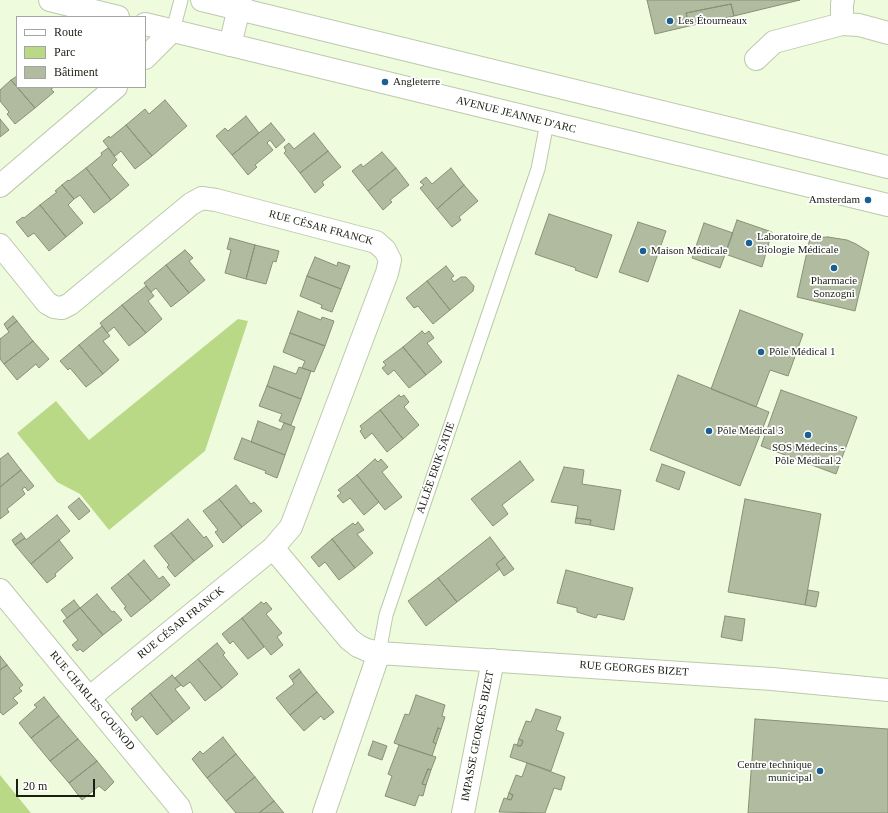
<!DOCTYPE html>
<html>
<head>
<meta charset="utf-8">
<style>
  body { margin:0 }
  #map { position:relative; width:888px; height:813px; overflow:hidden; background:#effbdd; font-family:Georgia,serif }
  canvas { display:block }
  .legend { position:absolute; left:16px; top:16px; width:130px; height:72px; box-sizing:border-box; background:#fff; border:1px solid #a3a5a1; margin:0; padding:5px 7px; list-style:none; font-size:12px; color:#1a1e13 }
  .legend li { display:flex; align-items:center; gap:8px; height:20px }
  .legend b { width:20px; border:1px solid #a3a5a1 }
  .scale { position:absolute; left:16px; top:779px; width:79px; height:18px; box-sizing:border-box; border:2px solid #1a1e13; border-top:0; padding-left:5px; font-size:12px; line-height:14px; white-space:nowrap; color:#1a1e13; -webkit-text-stroke:3px #fff; paint-order:stroke }
</style>
</head>
<body>
<div id="map">
<canvas width="888" height="813"></canvas>
<ul class="legend">
<li><b style="height:5px;background:#fff"></b>Route</li>
<li><b style="height:11px;background:#bad987"></b>Parc</li>
<li><b style="height:11px;background:#b0bb9f"></b>Bâtiment</li>
</ul>
<div class="scale">20 m</div>
</div>
<script>
const ctx = document.querySelector('canvas').getContext('2d');
ctx.lineJoin = 'round';
function fillPath(path, color) {
  ctx.fillStyle = color;
  ctx.fill(path, 'evenodd');
}
function poly(rows) {
  const path = new Path2D();
  for (const r of rows) {
    path.moveTo(r[0], r[1]);
    for (let i = 2; i < r.length; i += 2) path.lineTo(r[i], r[i + 1]);
  }
  return path;
}
function stroke(path, color, width, dash) {
  ctx.strokeStyle = color;
  ctx.lineWidth = width;
  ctx.lineCap = dash ? 'butt' : 'round';
  ctx.setLineDash(dash || []);
  ctx.stroke(path);
}
function label(font, color, halo, rows, align = 'center') {
  ctx.font = font + ' Georgia,serif';
  ctx.lineWidth = 3.5;
  ctx.setLineDash([]);
  ctx.textBaseline = 'middle';
  ctx.strokeStyle = halo;
  ctx.fillStyle = color;
  for (const [text, x, y, turn = 0] of rows) {
    ctx.save();
    ctx.translate(x, y);
    ctx.rotate((+turn || 0) * Math.PI / 180);
    ctx.textAlign = isNaN(turn) ? turn : align;
    if (halo) ctx.strokeText(text, 0, 0);
    ctx.fillText(text, 0, 0);
    ctx.restore();
  }
}
fillPath(poly([
  [238,319,248,321,205,451,109,530,80,494,57,482,17,433,56,401,89,440],
  [0,775,31,813,0,813]
]), '#bad987');
const building = poly([
  [647,0,800,0,734,16,731,4,686,13,689,26,655,34,647,0],
  [731,4,734,16,689,26,686,13,731,4],
  [17,76,17,87,54,87,51,89,54,92,35,108,11,80,17,76],
  [11,80,35,108,15,124,7,114,9,112,0,101,0,90,11,80],
  [165,100,187,126,152,156,126,125,145,109,149,114,165,100],
  [246,116,259,133,232,155,216,136,225,128,228,131,246,116],
  [0,119,9,130,0,137,0,119],
  [271,123,285,140,276,148,270,140,267,143,273,150,255,165,257,167,248,175,232,155,271,123],
  [126,125,152,156,135,169,121,151,115,156,103,141,109,136,110,138,126,125],
  [314,133,328,151,300,173,284,153,286,151,284,147,289,143,294,149,314,133],
  [108,148,117,160,112,165,129,185,111,200,86,168,102,155,101,153,108,148],
  [328,151,341,167,322,182,324,185,315,193,300,173,328,151],
  [382,152,396,168,368,191,352,171,361,164,363,167,382,152],
  [86,168,111,200,94,213,80,195,74,199,62,185,68,180,69,181,86,168],
  [396,168,409,185,390,200,392,202,383,210,368,191,396,168],
  [451,168,464,185,437,209,420,188,424,185,420,182,426,177,432,184,451,168],
  [62,185,74,199,68,205,83,223,66,237,40,205,57,192,55,191,62,185],
  [464,185,478,201,459,217,461,220,452,227,437,209,464,185],
  [40,205,66,237,49,251,34,233,28,237,16,222,23,217,24,218,40,205],
  [549,214,612,235,597,278,575,270,576,268,535,254,549,214],
  [737,220,772,232,762,267,725,254,737,220],
  [638,222,666,231,648,282,619,272,638,222],
  [704,223,733,233,720,268,692,258,704,223],
  [828,237,847,240,856,244,869,252,855,311,797,297,810,238,828,237],
  [230,238,255,245,246,279,225,273,231,250,227,249,230,238],
  [255,245,279,251,276,262,273,261,266,284,246,279,255,245],
  [185,250,193,258,189,261,205,280,189,293,166,265,185,250],
  [315,257,337,266,338,262,350,266,341,289,307,276,315,257],
  [166,265,189,293,171,307,156,288,151,292,144,283,166,265],
  [446,266,454,276,451,278,454,282,461,277,466,277,474,286,473,291,450,310,427,281,446,266],
  [307,276,341,289,332,312,321,308,322,305,300,296,307,276],
  [427,281,450,310,433,324,418,306,414,308,406,298,427,281],
  [146,286,154,296,148,301,162,319,146,333,122,305,146,286],
  [122,305,146,333,129,346,114,327,107,333,100,323,122,305],
  [740,310,803,334,788,376,770,370,756,407,711,389,740,310],
  [298,311,321,320,322,317,334,321,325,346,290,333,298,311],
  [13,316,17,321,7,329,4,324,13,316],
  [17,321,33,341,4,364,0,359,0,339,9,332,7,329,17,321],
  [102,326,110,336,103,341,119,360,103,374,79,345,102,326],
  [422,331,425,334,429,331,434,338,427,343,442,362,426,375,403,347,422,331],
  [290,333,325,346,314,372,302,368,305,361,283,352,290,333],
  [33,341,49,359,39,368,36,364,17,380,4,364,33,341],
  [79,345,103,374,86,387,70,368,68,370,60,361,79,345],
  [403,347,426,375,409,388,394,370,388,375,382,368,386,365,383,362,403,347],
  [274,366,296,374,299,367,311,371,301,399,267,386,274,366],
  [678,375,769,412,740,486,650,450,678,375],
  [267,386,301,399,291,425,279,421,282,414,259,406,267,386],
  [781,390,857,417,836,474,761,446,781,390],
  [399,395,401,397,404,395,409,402,404,407,419,425,403,439,380,410,399,395],
  [380,410,403,439,387,452,372,433,365,439,360,431,362,429,360,426,380,410],
  [258,421,281,430,284,423,295,427,285,455,251,442,258,421],
  [242,438,285,455,277,478,265,473,266,471,234,459,242,438],
  [8,453,21,470,0,487,0,459,8,453],
  [375,459,378,462,381,459,388,467,382,472,402,497,385,510,357,475,375,459],
  [520,461,534,480,502,505,508,514,493,526,471,499,520,461],
  [662,464,685,472,679,490,656,481,662,464],
  [564,467,584,470,582,484,621,490,614,530,590,525,591,520,576,518,578,506,551,502,564,467],
  [21,470,34,486,28,491,25,487,22,489,25,494,7,509,9,512,0,519,0,487,21,470],
  [357,475,379,502,364,515,350,498,343,503,337,496,341,493,338,490,357,475],
  [236,485,251,504,254,502,262,511,242,527,219,499,236,485],
  [79,498,90,511,79,520,68,507,79,498],
  [219,499,242,527,223,543,215,532,218,530,203,511,219,499],
  [745,499,821,514,805,605,728,592,745,499],
  [57,515,70,531,31,564,15,545,25,538,26,540,57,515],
  [576,518,591,520,590,525,575,523,576,518],
  [188,519,204,538,206,536,213,546,194,561,171,533,188,519],
  [358,522,364,530,357,534,373,553,355,568,332,539,353,523,355,525,358,522],
  [21,533,25,538,15,545,12,540,21,533],
  [171,533,194,561,175,577,167,567,169,565,154,546,171,533],
  [490,537,505,557,496,564,500,569,457,602,438,578,490,537],
  [332,539,355,568,339,580,325,562,319,567,311,557,332,539],
  [59,540,73,558,55,574,56,576,47,583,31,564,59,540],
  [505,557,514,569,504,576,496,564,505,557],
  [144,560,159,579,163,576,170,585,151,601,128,574,144,560],
  [566,570,633,588,624,620,598,614,596,618,577,612,577,608,557,603,566,570],
  [128,574,151,601,131,617,124,608,126,607,111,588,128,574],
  [438,578,457,602,426,626,408,601,438,578],
  [808,590,819,592,816,607,805,605,808,590],
  [97,594,112,612,114,611,122,620,103,635,80,608,97,594],
  [74,600,80,608,67,618,61,610,74,600],
  [261,602,264,604,266,602,272,609,266,614,282,633,277,637,283,645,271,655,242,618,261,602],
  [80,608,103,635,83,652,80,649,77,651,72,645,78,640,63,621,80,608],
  [725,616,745,619,742,641,721,637,725,616],
  [242,618,264,647,248,659,233,641,230,644,222,634,242,618],
  [217,643,225,653,223,655,238,674,222,688,198,659,217,643],
  [0,656,7,665,0,670,0,656],
  [198,659,222,688,205,701,190,682,183,687,175,678,198,659],
  [7,665,23,685,19,688,22,691,13,698,18,703,3,715,0,712,0,670,7,665],
  [299,669,301,672,292,680,289,676,299,669],
  [301,672,317,692,290,715,276,698,294,684,292,680,301,672],
  [172,675,181,685,175,689,190,708,173,722,150,693,172,675],
  [317,692,334,712,324,720,321,716,304,731,290,715,317,692],
  [150,693,173,722,157,735,142,716,136,721,131,714,133,711,131,709,150,693],
  [416,695,445,705,442,716,445,717,441,729,438,728,433,742,436,744,432,756,394,743,405,714,409,715,416,695],
  [44,697,59,716,31,738,19,723,37,707,34,705,44,697],
  [536,709,561,717,556,730,564,733,551,771,510,757,514,744,521,746,523,741,519,739,526,721,531,722,536,709],
  [59,716,78,739,50,761,31,738,59,716],
  [755,719,888,729,888,813,748,813,755,719],
  [438,728,441,729,436,744,433,742,438,728],
  [223,737,236,754,207,778,192,759,200,751,203,754,223,737],
  [78,739,97,761,69,783,50,761,78,739],
  [519,739,523,741,521,746,517,746,519,739],
  [373,741,387,746,382,760,368,755,373,741],
  [399,745,436,757,431,770,428,769,422,784,426,785,423,796,419,795,415,806,385,796,392,776,388,774,399,745],
  [236,754,255,777,226,801,207,778,236,754],
  [97,761,114,782,105,791,99,786,82,800,69,783,97,761],
  [527,763,565,777,561,790,554,788,545,813,499,812,504,798,511,800,513,795,509,793,516,775,522,777,527,763],
  [428,769,431,770,426,785,422,784,428,769],
  [255,777,274,801,259,813,236,813,226,801,255,777],
  [509,793,513,795,511,800,507,799,509,793],
  [274,801,284,813,259,813,274,801]
]);
fillPath(building, '#b0bb9f');
stroke(building, '#869176', 1);
const lane = poly([
  [173,30,181,0],
  [379,653,386,615,538,169,547,123]
]);
const street = poly([
  [842,24,842,4,843,0],
  [145,58,173,30],
  [756,59,774,42,842,24,859,25,888,33],
  [0,186,116,87],
  [0,245,47,303,54,307,62,308,70,304,191,204,202,198,216,200,376,242,385,250,390,260,387,273,291,527,273,548,89,698],
  [273,548,349,639,358,646,367,650,379,653,772,679,888,690],
  [0,590,179,807,181,813],
  [324,813,379,653],
  [463,813,493,660]
]);
const secondary = poly([
  [50,0,118,17],
  [202,0,888,167],
  [145,24,888,205],
  [230,45,241,0]
]);
stroke(lane, '#bdc9ac', 15);
stroke(street, '#bdc9ac', 24);
stroke(secondary, '#bdc9ac', 24);
stroke(lane, '#fff', 13);
stroke(street, '#fff', 22);
stroke(secondary, '#fff', 22);
for (const [x, y, r, color] of [
  [670,21,4,"#195f93"],
  [385,82,4,"#195f93"],
  [868,200,4,"#195f93"],
  [749,243,4,"#195f93"],
  [643,251,4,"#195f93"],
  [834,268,4,"#195f93"],
  [761,352,4,"#195f93"],
  [709,431,4,"#195f93"],
  [808,435,4,"#195f93"],
  [820,771,4,"#195f93"]
]) {
  const dot = new Path2D();
  dot.arc(x, y, r, 0, 2 * Math.PI);
  ctx.fillStyle = color;
  ctx.fill(dot);
  stroke(dot, '#fff', 1.5);
}
label('11px', '#1a1e13', '#fff', [
  ["Les Étourneaux",678,21],
  ["Angleterre",393,82],
  ["Amsterdam",860,200,"right"],
  ["Laboratoire de",757,237],
  ["Biologie Médicale",757,250],
  ["Maison Médicale",651,251],
  ["Pharmacie",834,281,"center"],
  ["Sonzogni",834,294,"center"],
  ["Pôle Médical 1",769,352],
  ["Pôle Médical 3",717,431],
  ["SOS Médecins -",808,448,"center"],
  ["Pôle Médical 2",808,461,"center"],
  ["Centre technique",812,765,"right"],
  ["municipal",812,778,"right"]
], 'left');
label('11px', '#1a1e13', '#fff', [
  ["AVENUE JEANNE D'ARC",516,115,14],
  ["RUE CÉSAR FRANCK",321,228,15],
  ["ALLÉE ERIK SATIE",436,468,-71],
  ["RUE CÉSAR FRANCK",181,623,-39],
  ["RUE GEORGES BIZET",634,669,4],
  ["RUE CHARLES GOUNOD",92,701,50],
  ["IMPASSE GEORGES BIZET",478,736,-79]
]);
</script>
</body>
</html>
